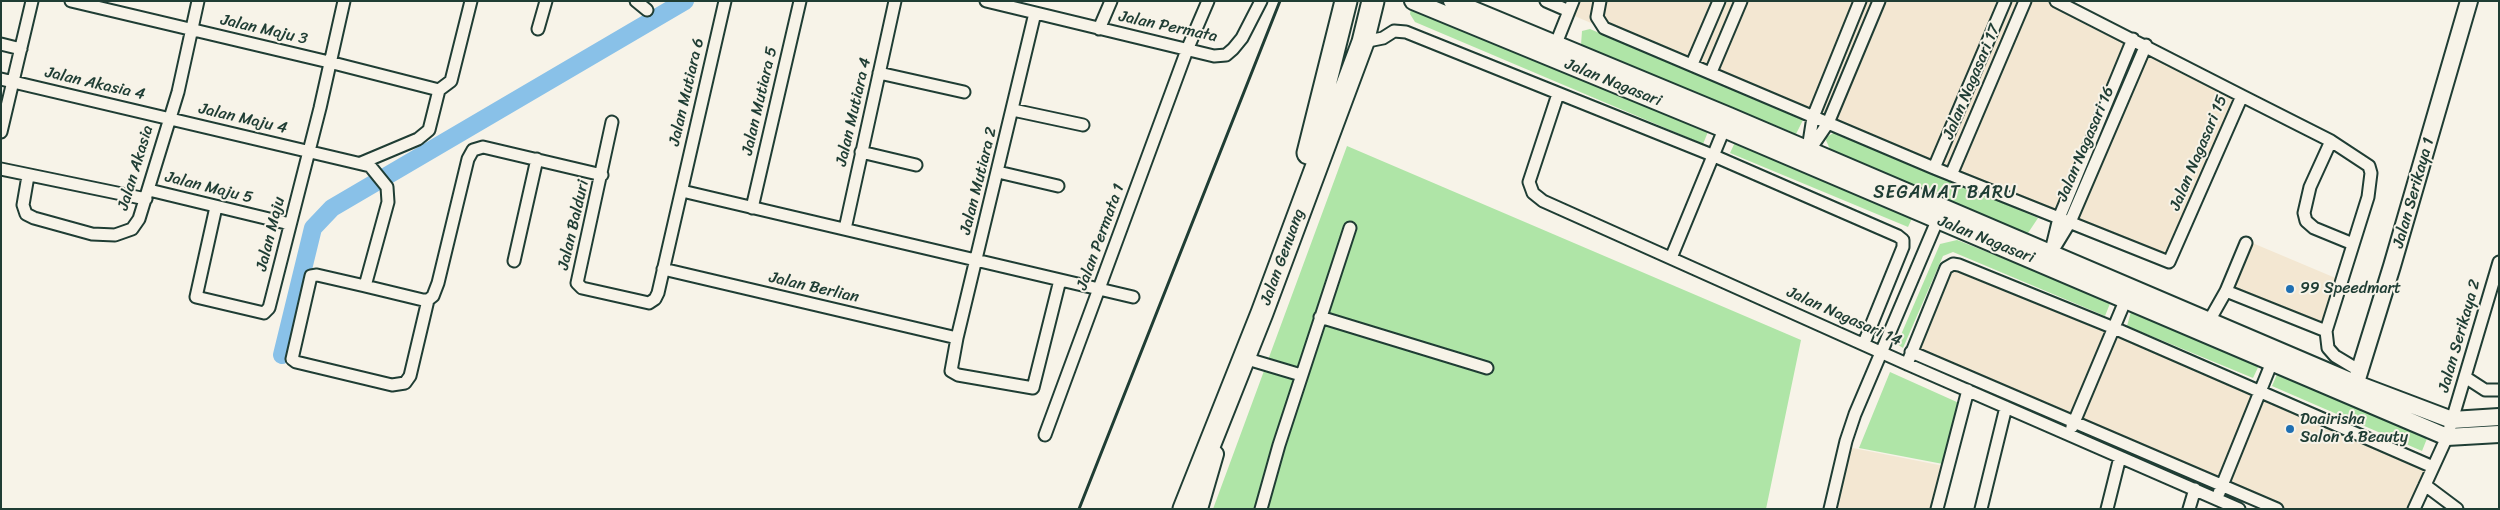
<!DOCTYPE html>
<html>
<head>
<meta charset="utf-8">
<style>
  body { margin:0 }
  #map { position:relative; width:2500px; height:510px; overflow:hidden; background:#f7f3e8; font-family:Sriracha,sans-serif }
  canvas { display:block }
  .frame { position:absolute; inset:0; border:2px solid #1f3d34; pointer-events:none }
</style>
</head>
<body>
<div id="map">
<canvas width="2500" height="510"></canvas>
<div class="frame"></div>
</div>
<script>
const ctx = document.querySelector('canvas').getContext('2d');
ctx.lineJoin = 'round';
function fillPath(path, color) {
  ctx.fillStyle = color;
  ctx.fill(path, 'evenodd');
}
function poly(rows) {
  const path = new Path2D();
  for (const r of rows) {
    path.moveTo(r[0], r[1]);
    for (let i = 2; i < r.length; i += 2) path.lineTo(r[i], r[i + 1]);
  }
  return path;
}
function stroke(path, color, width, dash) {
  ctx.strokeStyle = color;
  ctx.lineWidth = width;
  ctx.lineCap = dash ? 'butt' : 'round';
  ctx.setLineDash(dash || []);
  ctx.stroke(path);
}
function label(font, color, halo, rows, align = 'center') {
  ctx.font = font + ' Sriracha,sans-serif';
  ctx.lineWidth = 4;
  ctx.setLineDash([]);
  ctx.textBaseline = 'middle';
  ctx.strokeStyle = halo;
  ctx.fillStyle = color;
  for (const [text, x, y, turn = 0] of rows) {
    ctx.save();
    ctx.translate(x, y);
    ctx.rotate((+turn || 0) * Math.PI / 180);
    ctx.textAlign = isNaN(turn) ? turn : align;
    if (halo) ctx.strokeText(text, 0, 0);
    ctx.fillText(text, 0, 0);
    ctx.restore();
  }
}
fillPath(poly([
  [1539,1,2065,1,2248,94,2163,265],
  [2243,239,2345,282,2329,332,2222,292],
  [1948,262,2432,461,2410,509,2268,509,1907,354],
  [1848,447,1944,466,1933,509,1834,509]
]), '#f3e7d2');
fillPath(poly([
  [1411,8,1710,127,1703,144,1415,22,1410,14],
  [1590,29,1803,120,1796,134,1581,45,1582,31],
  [1835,132,2038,218,2026,236,1832,154,1825,138],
  [1737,138,1914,214,1908,227,1730,153],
  [1347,146,1801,340,1766,509,1213,509],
  [1957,240,2111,301,2105,316,1953,252,1943,256,1903,348,1897,344,1940,244],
  [2132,308,2261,361,2253,378,2127,326],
  [1890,372,1959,403,1943,464,1859,448],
  [2278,372,2428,436,2422,451,2272,386]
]), '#afe5a7');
stroke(poly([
  [282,355,313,228,332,208,685,1]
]), '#89c1e8', 18);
const street = poly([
  [71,1,329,62,439,90],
  [636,1,647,10],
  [986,1,1214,56,1226,55,1233,49,1242,38,1261,1],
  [1546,1,1569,11],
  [1600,1,1597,17,1604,28,1934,168,2169,262,2242,96,2056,1],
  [1035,13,957,338,951,371,958,375,1033,388,1060,280],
  [538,29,546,1],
  [1099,29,1111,1],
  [1363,42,1383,38,1394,31,1406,32,1712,155,1898,236,1903,240,1903,247,1864,343],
  [1,44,21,49],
  [1553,51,1573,1],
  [1692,64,1719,1],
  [1711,72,1741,1],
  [879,73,964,92],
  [1,79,370,166,387,187,388,202,365,286,423,300,428,300,433,296,438,283,468,159,473,150,483,147,602,175],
  [1558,94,1529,182,1533,193,1543,201,1907,364,2239,509],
  [2242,96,2331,141,2369,166,2371,173,2368,197,2326,331,2328,348,2335,356,2360,371],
  [1013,110,1083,125],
  [612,122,577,283,582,288,649,303,655,299,658,293,725,1],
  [1,132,32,1],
  [2331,141,2310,187,2304,213,2306,221,2314,228,2353,244],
  [1811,148,1828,123,1879,1],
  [861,152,916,165],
  [1807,155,1813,117,1860,1],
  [361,163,418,139,429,130,439,90,451,81,471,1],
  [1934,168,2005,1],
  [1,169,146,199],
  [998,172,1058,186],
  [1951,175,2025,1],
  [28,176,23,205,26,214,34,218,92,234,115,235,132,229,139,219,178,92,198,1],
  [149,190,290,224],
  [682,191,1133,297],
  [216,207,196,297,264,313,269,308,320,108,344,1],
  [752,208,800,1],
  [845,229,895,1],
  [2056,245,2070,222,2146,45],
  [1671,258,1727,122],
  [2049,259,2059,218,2133,39],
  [514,261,537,159],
  [663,269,957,338],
  [365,286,317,275,311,276,292,359,296,362,392,385,405,383,410,376,428,300],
  [2226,291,2326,331],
  [1320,317,1487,368],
  [2209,321,2226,291,2246,243],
  [1911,352,2277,509],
  [1244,358,1301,375],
  [1907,364,1946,268,1953,264,1959,265,2114,328,2433,467],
  [2465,377,2485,390,2499,390],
  [2072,427,2128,294],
  [1045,435,1187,50,1208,1],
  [2425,485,2457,509],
  [2219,493,2272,362],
  [1261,509,1279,445,1350,228],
  [1830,509,1846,441,1855,414,1940,214],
  [1937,509,1968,390],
  [1981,509,2006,407],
  [2107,509,2120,457],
  [2189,509,2195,489],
  [2414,509,2447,437,2499,262]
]);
const secondary = poly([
  [1413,1,1724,129,2447,437,2499,434],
  [1452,1,1729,116,2357,384,2452,420,2499,417],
  [2353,392,2392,266,2469,1],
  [1199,509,1215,454]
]);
const highway = poly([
  [1308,153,1346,1],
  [1184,509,1262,313,1363,42,1373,1]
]);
stroke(street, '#1f3d34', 15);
stroke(secondary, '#1f3d34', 20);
stroke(highway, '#1f3d34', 25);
stroke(street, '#f7f3e8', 11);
stroke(secondary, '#f7f3e8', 16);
stroke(highway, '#f7f3e8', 21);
stroke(poly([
  [1079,509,1280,1]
]), '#1f3d34', 3);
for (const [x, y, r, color] of [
  [2290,289,5,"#1f6fb2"],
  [2290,429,5,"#1f6fb2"]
]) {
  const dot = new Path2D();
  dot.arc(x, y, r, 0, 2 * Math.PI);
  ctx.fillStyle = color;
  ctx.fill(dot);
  stroke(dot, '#f7f3e8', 2);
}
label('16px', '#1f3d34', '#f7f3e8', [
  ["Jalan Permata",1168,27,12],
  ["Jalan Maju 3",264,30,13],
  ["Jalan Nagasari 17",1972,82,-67],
  ["Jalan Nagasari",1613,83,22],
  ["Jalan Akasia 4",95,84,13],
  ["Jalan Mutiara 6",687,92,-77],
  ["Jalan Mutiara 5",760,101,-77],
  ["Jalan Mutiara 4",854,112,-77],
  ["Jalan Maju 4",243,119,13],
  ["Jalan Nagasari 16",2086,144,-67],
  ["Jalan Nagasari 15",2199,153,-67],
  ["Jalan Akasia",136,168,-73],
  ["Jalan Mutiara 2",979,181,-76],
  ["Jalan Maju 5",209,188,14],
  ["Jalan Serikaya 1",2414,193,-74],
  ["Jalan Balduri",574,225,-77],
  ["Jalan Maju",271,234,-76],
  ["Jalan Permata 1",1101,237,-70],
  ["Jalan Nagasari",1986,240,22],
  ["Jalan Genuang",1283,257,-70],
  ["Jalan Berlian",814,288,13],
  ["Jalan Nagasari 14",1844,317,24],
  ["Jalan Serikaya 2",2460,336,-74]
]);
label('16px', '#1f3d34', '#f7f3e8', [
  ["99 Speedmart",2300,289],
  ["Daairisha",2300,420],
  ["Salon & Beauty",2300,438]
], 'left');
ctx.letterSpacing = '1px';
label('18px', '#1f3d34', '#f7f3e8', [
  ["SEGAMAT BARU",1945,193]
]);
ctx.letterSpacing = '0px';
</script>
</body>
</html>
